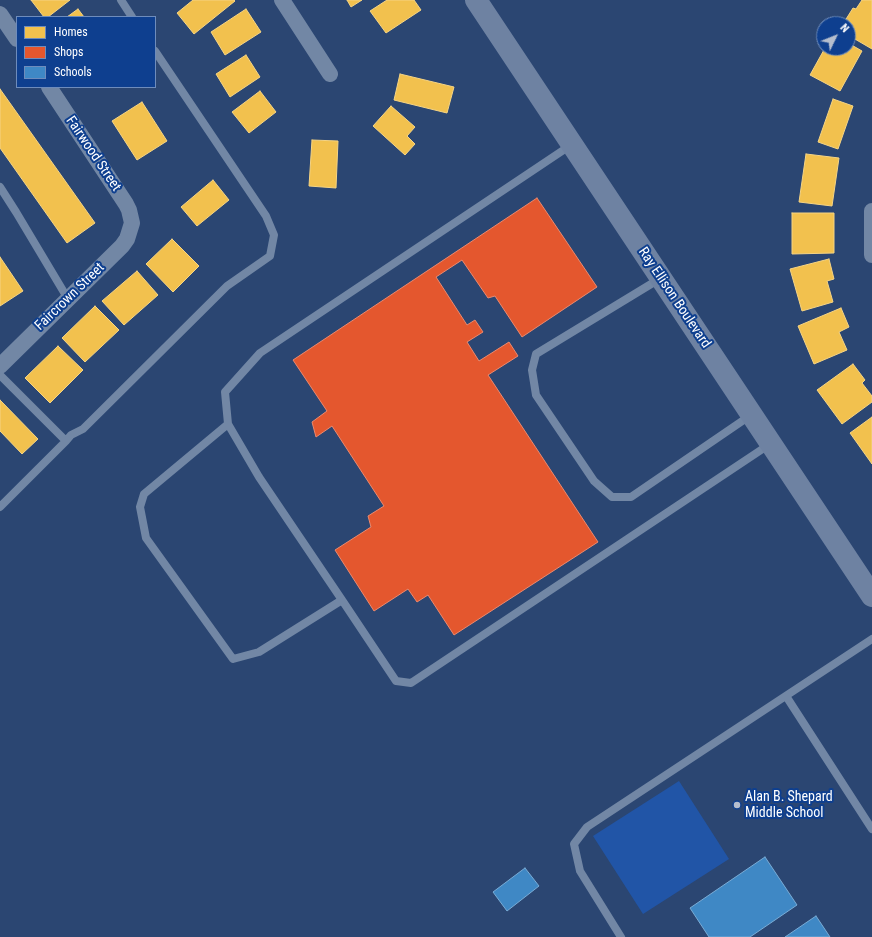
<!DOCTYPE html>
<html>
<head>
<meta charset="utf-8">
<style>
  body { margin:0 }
  #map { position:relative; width:872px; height:937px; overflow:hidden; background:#2b4672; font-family:"Roboto Condensed",sans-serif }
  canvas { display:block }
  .legend { position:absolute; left:16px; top:16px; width:140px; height:72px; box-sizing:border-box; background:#0e3f8f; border:1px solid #6e8cbc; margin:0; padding:5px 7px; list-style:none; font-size:12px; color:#fff }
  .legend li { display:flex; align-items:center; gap:8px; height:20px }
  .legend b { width:20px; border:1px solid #6e8cbc }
  .north { position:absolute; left:816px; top:16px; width:40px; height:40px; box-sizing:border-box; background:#0e3f8f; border:1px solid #6e8cbc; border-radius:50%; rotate:47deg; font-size:11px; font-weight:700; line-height:16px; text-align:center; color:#fff }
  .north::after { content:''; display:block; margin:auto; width:14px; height:18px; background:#b5bece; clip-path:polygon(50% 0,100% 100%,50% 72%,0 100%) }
</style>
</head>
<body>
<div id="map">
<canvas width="872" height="937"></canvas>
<ul class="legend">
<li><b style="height:11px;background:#f2c14e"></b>Homes</li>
<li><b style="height:11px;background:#e4572e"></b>Shops</li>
<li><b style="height:11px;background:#3f88c5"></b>Schools</li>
</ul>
<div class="north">N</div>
</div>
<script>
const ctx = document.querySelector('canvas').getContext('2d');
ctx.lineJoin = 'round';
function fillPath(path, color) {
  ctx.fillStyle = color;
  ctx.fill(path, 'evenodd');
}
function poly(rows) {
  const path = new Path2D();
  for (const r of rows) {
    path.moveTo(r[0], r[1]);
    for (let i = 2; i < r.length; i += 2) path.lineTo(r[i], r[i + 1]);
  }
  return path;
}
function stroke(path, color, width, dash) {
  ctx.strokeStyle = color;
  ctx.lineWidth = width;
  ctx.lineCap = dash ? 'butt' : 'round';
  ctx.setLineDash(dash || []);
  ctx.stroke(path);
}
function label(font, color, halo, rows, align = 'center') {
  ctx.font = font + ' "Roboto Condensed",sans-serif';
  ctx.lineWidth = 4;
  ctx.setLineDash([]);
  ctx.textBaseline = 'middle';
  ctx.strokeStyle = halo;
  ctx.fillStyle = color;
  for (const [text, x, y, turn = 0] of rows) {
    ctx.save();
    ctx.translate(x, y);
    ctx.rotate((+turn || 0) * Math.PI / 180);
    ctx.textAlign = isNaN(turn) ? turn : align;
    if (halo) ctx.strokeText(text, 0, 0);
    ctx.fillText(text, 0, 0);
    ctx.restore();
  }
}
fillPath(poly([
  [679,781,729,859,643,914,593,836]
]), '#2155a7');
const homes = poly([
  [31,0,70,0,48,17,44,17,31,0],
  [193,0,234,0,235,1,194,34,177,13,193,0],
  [347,0,362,0,351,7,347,0],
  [387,0,414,0,421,10,386,33,370,11,387,0],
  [862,0,872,0,872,49,848,35,848,24,843,24,853,8,856,9,862,0],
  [78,9,84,17,67,17,78,9],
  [246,9,261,32,225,55,211,32,246,9],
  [848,43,862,51,840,91,810,75,825,48,848,48,848,43],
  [246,55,260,77,230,97,216,74,246,55],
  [400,74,454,87,447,113,394,100,400,74],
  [0,89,95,223,67,243,0,148,0,89],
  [260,91,276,112,249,133,232,112,260,91],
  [833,99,853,106,838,149,818,142,833,99],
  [142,102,167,141,137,160,112,121,142,102],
  [391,106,415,127,407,136,415,144,405,155,373,126,391,106],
  [312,140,338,141,336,188,309,186,312,140],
  [806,154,839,158,832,206,799,202,806,154],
  [213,180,229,200,197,226,181,207,213,180],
  [792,213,834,213,834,253,792,254,792,213],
  [172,239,199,266,173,292,146,264,172,239],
  [0,257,23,291,0,306,0,257],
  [829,259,834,279,827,281,833,302,802,311,790,269,829,259],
  [137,271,158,295,124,325,102,301,137,271],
  [95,306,119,330,85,362,62,338,95,306],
  [841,308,849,327,839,332,847,350,814,364,798,326,841,308],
  [58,346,83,370,50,403,25,378,58,346],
  [853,364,865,380,862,383,872,396,872,402,842,424,817,390,853,364],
  [0,400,38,439,22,454,0,431,0,400],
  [872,417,872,464,850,433,872,417]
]);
fillPath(homes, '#f2c14e');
stroke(homes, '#f6d483', 1);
const shops = poly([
  [537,198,597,287,522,337,495,296,488,298,462,260,436,277,467,325,475,320,483,332,467,342,479,361,509,342,518,356,488,375,598,542,454,635,428,595,417,602,408,589,374,611,335,550,371,527,368,516,384,506,332,426,316,437,312,422,327,411,293,360,537,198]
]);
fillPath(shops, '#e4572e');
stroke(shops, '#ec896d', 1);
const schools = poly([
  [765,857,797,905,750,937,709,937,690,908,765,857],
  [525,868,539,886,507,911,493,892,525,868],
  [816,916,830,937,785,937,816,916]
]);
fillPath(schools, '#3f88c5');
stroke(schools, '#79acd6', 1);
stroke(poly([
  [121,0,132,17],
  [571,145,260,353,225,392,228,424,259,477,342,600,396,681,411,683,770,444],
  [0,187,16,212,68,299],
  [661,278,536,354,532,370,536,395,594,481,612,497,631,497,751,415],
  [0,375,66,441,71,435,83,429,227,286,270,256,274,235,266,216,155,51],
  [228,424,144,494,140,507,146,538,233,659,259,652,342,600],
  [0,507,66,441],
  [786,696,872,829],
  [621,937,580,871,574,844,587,827,872,639]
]), '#7287a5', 8);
stroke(poly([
  [282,0,330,74],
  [0,14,17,39],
  [872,211,872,255],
  [0,366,122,246,127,239,132,223,129,210,126,204,49,87]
]), '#7287a5', 16);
stroke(poly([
  [476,0,872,596]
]), '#6e82a2', 22);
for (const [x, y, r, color] of [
  [737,805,4,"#b5bece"]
]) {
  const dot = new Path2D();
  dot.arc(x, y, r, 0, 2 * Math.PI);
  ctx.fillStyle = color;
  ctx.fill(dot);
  stroke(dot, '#0e3f8f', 1.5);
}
label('14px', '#fff', '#0e3f8f', [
  ["Fairwood Street",93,154,56],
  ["Faircrown Street",70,297,-44],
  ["Ray Ellison Boulevard",674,298,56]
]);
label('14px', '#fff', '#0e3f8f', [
  ["Alan B. Shepard",745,797],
  ["Middle School",745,813]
], 'left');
</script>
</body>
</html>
